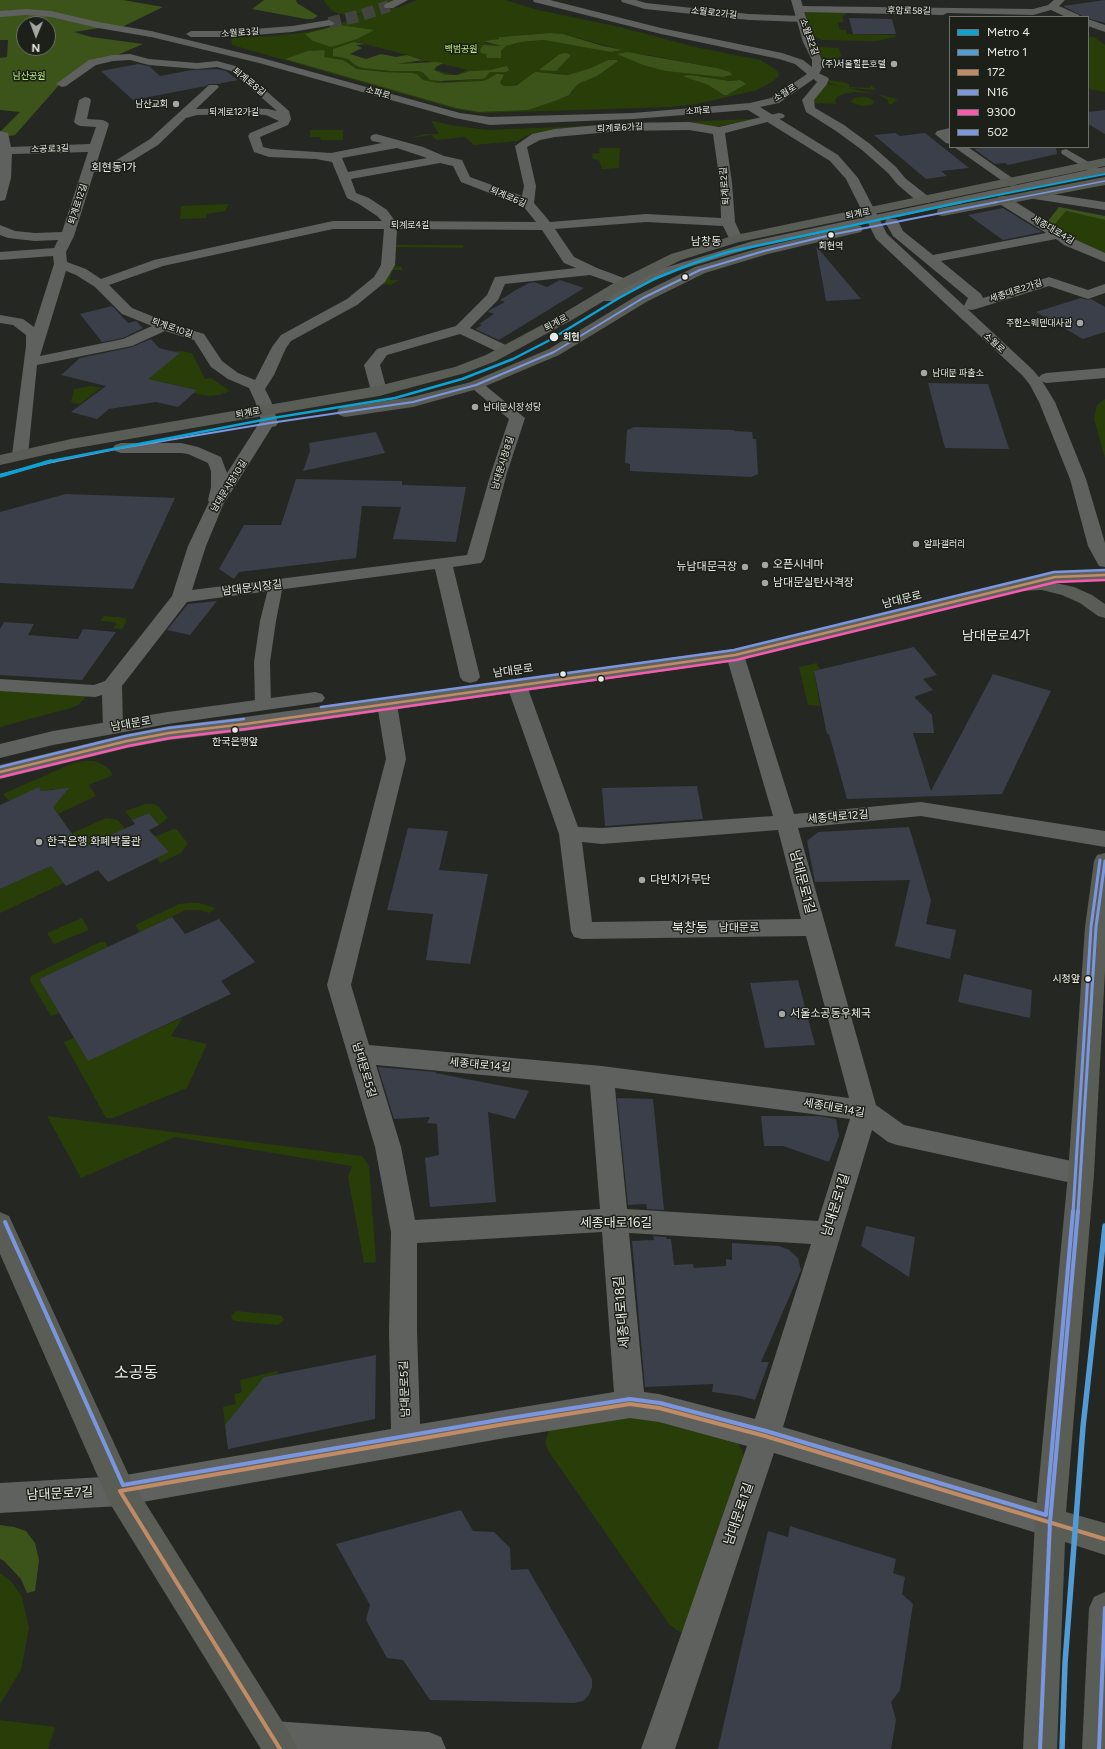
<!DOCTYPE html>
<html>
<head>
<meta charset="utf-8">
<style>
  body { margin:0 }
  #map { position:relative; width:1105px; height:1749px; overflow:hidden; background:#252723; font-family:Figtree,sans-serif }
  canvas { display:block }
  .legend { position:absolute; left:949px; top:16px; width:140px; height:132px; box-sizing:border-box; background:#1c2018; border:1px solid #6e716a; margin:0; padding:5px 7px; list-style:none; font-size:12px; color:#e8ebe6 }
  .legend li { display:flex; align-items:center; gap:8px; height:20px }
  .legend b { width:20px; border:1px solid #6e716a }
  .north { position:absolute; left:16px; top:16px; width:40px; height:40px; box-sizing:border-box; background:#1c2018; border:1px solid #6e716a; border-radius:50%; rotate:181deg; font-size:11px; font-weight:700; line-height:16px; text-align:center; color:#e8ebe6 }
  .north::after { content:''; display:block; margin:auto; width:14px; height:18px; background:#a4a6a2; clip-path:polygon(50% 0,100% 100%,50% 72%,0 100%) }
</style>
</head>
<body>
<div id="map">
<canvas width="1105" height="1749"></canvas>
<ul class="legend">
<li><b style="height:5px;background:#0da2d3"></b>Metro 4</li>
<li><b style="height:5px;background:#539bd4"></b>Metro 1</li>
<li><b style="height:5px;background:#c18c65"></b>172</li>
<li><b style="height:5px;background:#7a96df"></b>N16</li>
<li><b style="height:5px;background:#f75aaf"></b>9300</li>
<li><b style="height:5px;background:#7a96df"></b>502</li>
</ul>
<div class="north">N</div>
</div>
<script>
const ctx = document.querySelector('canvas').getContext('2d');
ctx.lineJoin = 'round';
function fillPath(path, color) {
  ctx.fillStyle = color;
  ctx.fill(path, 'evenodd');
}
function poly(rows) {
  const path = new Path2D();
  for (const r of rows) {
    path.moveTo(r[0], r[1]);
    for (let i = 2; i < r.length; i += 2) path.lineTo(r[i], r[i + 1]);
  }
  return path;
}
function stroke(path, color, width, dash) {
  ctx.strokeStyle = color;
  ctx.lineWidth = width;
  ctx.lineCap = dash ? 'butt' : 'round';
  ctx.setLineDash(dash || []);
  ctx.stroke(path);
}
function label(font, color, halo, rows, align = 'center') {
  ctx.font = font + ' Figtree,"Noto Sans KR",sans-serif';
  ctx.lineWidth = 3;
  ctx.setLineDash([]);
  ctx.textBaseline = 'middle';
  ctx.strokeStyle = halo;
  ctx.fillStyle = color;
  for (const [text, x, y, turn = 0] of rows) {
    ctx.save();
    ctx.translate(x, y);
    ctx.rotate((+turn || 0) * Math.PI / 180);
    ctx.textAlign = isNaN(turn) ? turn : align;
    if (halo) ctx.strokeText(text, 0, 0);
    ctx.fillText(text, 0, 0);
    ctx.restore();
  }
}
fillPath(poly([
  [325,0,397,0,384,5,393,8,400,7,417,0,505,0,538,10,620,27,695,47,760,60,775,69,778,72,779,76,772,82,757,90,697,104,672,107,479,113,455,109,232,45,231,38,275,36,308,32,335,26,361,14,346,15,337,13,331,10,324,1],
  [550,33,563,34,622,50,612,52,543,40,521,42,506,46,501,51,501,58,487,54,482,49,483,45,502,46,485,43,484,41,499,39,499,37],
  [357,42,423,59,421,61,397,64,427,61,442,64,436,67,434,70,446,75,457,75,470,71,490,70,508,67,502,72,490,72,480,79,445,82,427,78,422,72,418,71,390,71,362,68,355,65,348,59,335,57],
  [320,50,324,51,324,57,343,60,358,69,384,72,412,73,417,74,423,80,438,83,481,81,486,80,496,74,500,74,504,76,500,83,504,86,513,86,523,81,554,73,568,75,591,68,608,60,616,60,617,62,597,76,577,84,573,92,555,101,528,110,479,112,456,108,285,59,307,51],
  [618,54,648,55,717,68,725,70,728,77,665,71,643,65],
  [443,64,468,70,455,75,435,70,436,67],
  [690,75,730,81,740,80,724,95,708,85,682,76],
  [805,12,847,13,842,17,844,22,838,23,840,30,846,30,847,34,895,35,896,37,876,41,822,40,811,34],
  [1088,37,1094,37,1105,45,1105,92,1088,89],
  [818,47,839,48,841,56,835,59,824,59,814,49],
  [828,80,843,82,849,84,849,87,870,88,870,86,872,86,876,90,847,88,872,93,898,99,892,104,889,104,887,99,877,94,856,92,843,94,837,97,835,101,837,104,814,103,812,100,827,84,846,88,829,83],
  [862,97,870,98,874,102,872,105,862,106,850,102,854,98],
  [751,119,752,120,715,127,563,129,530,134,517,141,474,145,465,137,437,140,431,135,411,138,425,134,439,134,432,122,433,121,451,125,487,130],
  [310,130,343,130,343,140,321,140,320,137,310,137],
  [599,148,620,148,619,168,602,169,599,160,593,159,592,154,600,153],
  [229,204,225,211,207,214,206,218,180,219,181,206],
  [1066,211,1105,220,1105,254,1050,230],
  [392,245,463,245,463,248,396,247,394,266,402,267,402,270,392,270,390,280,399,280,391,285,379,284],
  [181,351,192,353,205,379,211,378,230,391,219,395,207,396,193,393,197,390,158,381,101,389,174,352],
  [91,386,101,388,80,404,71,402,74,389],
  [1105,399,1105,458,1094,419,1097,405],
  [104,616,125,618,127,621,122,629,113,628,117,624,115,622,100,621],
  [817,663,820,670,814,671,820,706,808,705,799,667],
  [0,689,89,694,78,705,71,708,0,727],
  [84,761,94,761,102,764,109,769,113,775,89,785,96,796,58,814,50,804,57,801,61,797,62,795,58,789,51,789,42,793,39,788,9,801,3,794,71,764],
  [146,804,154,804,159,807,168,818,159,825,149,813,132,820,125,811],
  [106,818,118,820,125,829,82,848,72,833],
  [173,829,177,830,187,842,187,845,181,853,160,863,157,858,169,852,155,837],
  [51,866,64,883,0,913,0,889],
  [190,903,199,903,216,908,209,913,200,910,186,910,140,932,135,925,179,904],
  [82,918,89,930,54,944,47,933],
  [100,942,105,942,108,947,39,979,59,1013,51,1016,30,981,31,976],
  [182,1018,171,1036,207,1044,187,1088,113,1118,106,1118,64,1042,74,1038,88,1060],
  [47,1116,362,1156,369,1166,376,1262,364,1263,348,1177,352,1166,175,1137,81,1178],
  [236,1311,279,1315,282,1316,284,1320,278,1325,235,1321,232,1319,231,1316],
  [277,1371,278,1374,264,1378,225,1425,223,1407,236,1404,234,1394,242,1392,240,1380],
  [637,1416,737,1442,742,1450,744,1458,685,1633,678,1631,669,1624,549,1452,546,1445,546,1440,549,1430],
  [0,1573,12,1582,22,1597,29,1628,21,1670,0,1704],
  [0,1720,55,1727,48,1749,0,1749]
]), '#293d09');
fillPath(poly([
  [0,0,123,0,163,7,122,27,106,27,74,32,91,37,143,44,115,56,92,60,60,84,15,135,9,136,0,132,20,112,0,110,0,58,7,57,8,40,0,40],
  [24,24,48,24,48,48,24,48],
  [264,0,296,0,297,3,318,16,313,19,306,19,252,9],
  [339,25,374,30,357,39,331,47,313,41,305,34],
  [550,33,563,34,603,46,623,50,611,52,543,40,521,42,506,46,501,51,501,58,487,58,486,54,481,53,480,50,483,45,501,46,483,41,499,39,499,37],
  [354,42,365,44,356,45,362,48,350,54,366,59,381,54,396,57,407,55,423,60,397,64,435,62,443,63,436,67,434,70,446,75,457,75,470,71,490,70,507,66,509,70,506,72,490,72,485,78,480,79,440,81,430,80,422,72,418,71,390,71,362,68,355,65,348,59,333,56,333,49],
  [323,50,325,51,324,57,343,60,357,69,384,72,412,73,417,74,423,80,438,83,481,81,486,80,496,74,500,74,504,75,500,83,504,86,513,86,517,85,535,72,568,75,591,68,608,60,617,60,617,62,597,76,578,84,569,95,555,101,528,110,479,112,456,108,285,59,307,51],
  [627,52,717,68,730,72,732,75,723,77,665,71,643,65,617,54],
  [566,53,571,55,556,71,540,70,540,69,560,54],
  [690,75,730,81,740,80,746,84,727,95,724,95,708,85,682,76],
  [1059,207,1105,216,1105,220,1066,211,1050,230,1044,226],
  [0,1525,14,1527,26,1531,35,1543,39,1560,35,1591,27,1593,21,1579,4,1561,0,1559]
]), '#3c5419');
fillPath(poly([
  [1105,0,1105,23,1084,17,1063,6],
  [849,18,892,19,896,34,853,34],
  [138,64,149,66,160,76,192,70,217,69,226,71,238,80,217,84,209,84,206,86,133,100,101,71],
  [1105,110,1105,134,1088,124,1088,112],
  [896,133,900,136,925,133,969,168,941,171,947,176,926,179,874,135],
  [986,147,1056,147,1057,154,1008,165,1005,163,995,164,974,149],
  [1003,208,1042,232,1003,240,968,215],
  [816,246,861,299,826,301],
  [560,280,584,288,499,340,475,329,482,325,479,324,494,314,488,312,490,310,505,302,500,300,516,290,529,283,534,282,547,287],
  [1081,298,1088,300,1091,299,1105,307,1105,332,1083,339,1036,312],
  [112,306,128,323,136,321,143,328,123,338,102,342,80,314],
  [151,339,159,348,180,353,148,379,197,390,178,407,156,402,109,409,97,419,71,412,106,386,61,375,80,358,132,347],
  [928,383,988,384,1009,449,945,448],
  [634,427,734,430,734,431,752,432,753,439,756,439,758,474,751,477,630,471,630,464,625,463,627,430],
  [376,432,385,453,303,471,310,451,309,443],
  [296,479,402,481,402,485,466,487,456,542,393,539,401,507,362,506,356,558,239,572,234,579,219,569,244,525,281,525],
  [66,494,175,498,133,589,0,583,0,512],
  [217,601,190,635,167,630,188,604],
  [4,622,34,624,28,635,78,639,83,629,116,632,82,680,0,675,0,629],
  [914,647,937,675,923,679,933,690,914,697,932,715,934,733,913,733,931,791,993,674,1051,691,1002,794,847,799,829,734,827,734,814,671],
  [697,786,703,819,605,826,602,788],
  [39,787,41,791,69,788,53,807,82,848,135,824,132,820,149,813,159,825,149,830,169,852,108,882,98,870,66,886,51,866,0,889,0,805],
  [909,827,931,900,926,924,956,930,950,959,895,946,910,880,815,882,807,841,818,832],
  [408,828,448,831,439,870,488,874,470,964,426,960,433,914,387,910],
  [172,917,185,934,219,919,255,962,221,981,231,994,88,1061,39,979],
  [964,974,1032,990,1030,1018,958,1002],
  [798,980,815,1045,765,1048,750,983],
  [378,1067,436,1072,435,1073,529,1091,515,1119,488,1112,496,1202,430,1207,425,1158,439,1155,437,1124,427,1123,430,1117,394,1119],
  [617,1098,653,1099,664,1210,647,1209,646,1204,628,1205],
  [761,1116,819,1116,836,1119,839,1136,829,1162,783,1146,764,1146],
  [866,1226,915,1237,909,1277,861,1246],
  [653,1236,666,1237,667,1239,671,1239,674,1265,693,1264,694,1268,726,1266,726,1259,732,1260,732,1243,779,1246,789,1250,798,1258,801,1270,761,1362,769,1362,755,1400,741,1396,712,1392,713,1384,645,1387,632,1241,654,1240],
  [376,1355,375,1419,228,1449,225,1425,264,1377],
  [461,1510,473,1531,494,1532,510,1548,511,1570,528,1569,592,1679,592,1687,589,1695,583,1701,574,1703,430,1700,403,1660,387,1658,366,1620,370,1605,336,1544],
  [790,1526,896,1559,893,1573,905,1577,902,1594,913,1604,900,1690,891,1702,896,1720,891,1749,718,1749,768,1531,788,1537]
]), '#3b3f4a');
stroke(poly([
  [329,23,362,15,389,6]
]), '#424440', 12, [12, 5.5]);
fillPath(poly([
  [1066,149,1099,168,1105,167,1105,173,759,246,672,272,613,301,605,301,603,299,605,297,664,268,753,241,1088,170,1062,154,1061,152,1062,150,1066,149],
  [276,581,281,582,283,585,276,621,270,662,271,705,269,709,263,710,257,709,255,705,254,662,260,621,269,585,271,582,276,581]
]), '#5f615e');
fillPath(poly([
  [621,0,636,0,646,3,749,14,802,16,807,19,802,22,749,20,645,9,622,2,621,0],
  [1054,0,1065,0,1059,6,1079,15,1080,17,1066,17,1051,10,1033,15,947,13,943,15,799,12,794,9,799,6,1033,9,1048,5,1054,0],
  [1088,19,1105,25,1105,32,1088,26,1088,19],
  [130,54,149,59,197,63,217,61,239,67,289,111,291,119,288,125,260,137,263,147,271,149,331,153,382,143,372,141,370,138,372,135,376,134,423,147,444,156,462,160,470,177,522,196,524,186,515,146,532,134,555,129,621,123,689,122,719,127,779,113,783,114,785,116,783,118,725,133,732,183,735,222,741,235,739,238,729,238,723,226,646,222,555,229,574,257,597,268,629,280,631,283,629,286,624,287,590,275,505,284,498,300,470,328,510,347,512,350,510,353,505,354,500,353,460,334,387,355,380,365,387,391,384,394,379,396,374,394,371,391,364,365,377,349,456,326,487,295,495,277,576,268,564,263,542,230,397,229,395,265,385,282,357,305,291,341,286,348,274,375,265,389,271,401,278,423,276,426,272,427,223,505,206,546,192,590,467,555,491,473,509,419,468,385,471,382,476,380,481,382,525,418,507,473,484,559,481,563,453,567,480,677,477,681,470,683,463,681,460,677,435,569,187,602,122,686,123,727,120,732,113,734,106,732,103,727,102,695,95,697,0,691,0,679,94,685,105,681,172,596,188,546,209,502,208,500,211,487,211,471,208,463,188,454,181,453,121,453,115,451,113,448,115,445,121,443,181,443,198,447,221,457,227,473,261,420,255,401,249,388,228,379,211,367,194,340,165,331,132,346,37,365,28,455,26,458,20,460,14,458,12,455,26,346,26,335,13,325,0,323,0,315,23,319,34,327,54,264,53,256,0,260,0,252,54,248,58,240,35,241,8,238,0,235,0,225,15,231,35,233,62,232,88,152,12,154,11,178,6,197,5,200,0,201,0,131,8,133,11,147,90,144,96,127,80,126,76,124,74,122,79,100,85,97,89,98,91,100,87,119,103,120,107,122,109,124,96,165,110,164,150,139,209,85,217,85,219,87,196,109,248,108,268,109,277,111,231,71,217,67,197,69,149,65,130,60,113,61,96,65,66,86,62,87,56,84,89,60,113,55,130,54],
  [248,114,266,115,279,121,250,133,248,136,254,152,269,157,316,159,332,162,347,198,359,204,377,216,382,221,333,221,154,260,101,279,86,269,67,262,66,252,74,236,94,172,117,170,158,145,186,118,197,115,248,114],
  [689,130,713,134,720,183,721,218,646,214,550,222,534,203,536,186,527,147,540,140,555,137,621,131,689,130],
  [397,148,427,158,348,172,342,158,397,148],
  [440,163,453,166,461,182,523,206,536,222,395,221,387,210,369,198,356,193,351,179,440,163],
  [333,229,384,229,381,265,374,277,347,299,281,335,272,347,255,380,238,373,222,361,204,334,169,323,132,308,109,285,163,266,333,229],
  [66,271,76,275,95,287,122,314,152,326,123,339,40,356,66,271],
  [814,71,827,77,829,79,827,84,814,100,815,108,844,125,870,144,896,167,905,178,929,197,930,200,929,203,919,203,897,184,888,173,862,150,836,131,806,112,802,100,817,82,808,74,814,71],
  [950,128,950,144,946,143,935,134,937,131,950,128],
  [954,147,968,147,1018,182,1016,185,1012,186,1008,185,954,147],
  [1032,191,1105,202,1105,210,1028,198,1026,195,1028,192,1032,191],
  [1003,196,1008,197,1074,239,1105,253,1105,262,1064,245,1056,239,941,261,981,294,983,298,1049,277,1088,290,1105,284,1105,293,1088,299,1049,286,976,309,971,310,966,309,964,306,968,298,893,236,885,222,887,219,897,219,903,231,933,255,1046,233,998,203,997,200,998,197,1003,196],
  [1105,368,1105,378,1046,383,1041,381,1038,378,1041,375,1046,373,1105,368],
  [735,649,742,651,744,655,794,814,921,802,1105,831,1105,847,921,816,798,828,876,1105,904,1125,1081,1163,1090,1166,1094,1174,1090,1182,1081,1185,897,1145,888,1142,872,1130,783,1427,1050,1507,1061,1511,1065,1522,1061,1533,1050,1537,774,1453,675,1749,641,1749,747,1446,659,1422,630,1418,505,1438,120,1506,0,1513,0,1483,120,1476,391,1429,389,1331,391,1232,375,1147,327,985,386,759,377,704,380,700,387,698,394,700,397,704,406,759,351,985,369,1045,602,1066,849,1098,806,936,582,939,574,937,571,931,559,834,507,686,510,682,517,680,524,682,527,686,578,827,602,828,773,816,726,655,728,651,735,649],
  [778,830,801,919,592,922,582,842,602,844,778,830],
  [376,1065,590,1085,600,1209,415,1220,401,1147,376,1065],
  [615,1088,850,1119,818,1221,627,1209,615,1088],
  [602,1232,614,1392,420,1424,417,1331,417,1243,602,1232],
  [629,1233,811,1244,755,1419,659,1394,644,1392,629,1233],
  [274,1721,429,1732,441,1737,446,1749,262,1749,257,1738,262,1726,274,1721]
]), '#5f615e');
fillPath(poly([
  [26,9,51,11,98,22,151,31,156,34,151,37,98,28,51,17,26,15,0,17,0,11,26,9]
]), '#5f615e');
fillPath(poly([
  [394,0,408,0,393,8,385,8,384,6,385,4,394,0],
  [533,0,550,0,661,28,782,53,803,60,812,67,812,60,803,42,791,0,801,0,813,42,822,60,822,68,818,76,779,103,760,107,838,155,858,178,887,234,1033,370,1042,381,1055,402,1086,479,1105,543,1105,567,1099,566,1088,546,1070,479,1039,402,1030,385,1023,376,876,239,846,179,830,161,748,110,633,119,490,125,455,118,259,63,147,36,146,34,151,31,262,58,460,113,490,117,633,113,750,103,771,98,807,74,795,64,779,59,661,34,534,2,533,0],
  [329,20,334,23,333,25,292,32,229,37,191,37,186,34,191,31,229,31,292,26,329,20],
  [1105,570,1105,580,1055,582,735,661,245,731,169,740,127,748,0,779,0,765,127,734,169,726,245,717,735,649,1055,572,1105,570],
  [315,692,322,694,325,698,322,702,168,724,53,745,0,758,0,744,53,731,168,712,315,692]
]), '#5f615e');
fillPath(poly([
  [1105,158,1105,166,739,242,681,260,629,286,572,320,496,361,465,373,379,396,71,449,0,465,0,455,71,439,378,386,455,367,486,355,562,314,619,280,671,254,736,235,1105,158],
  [1105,177,1105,185,943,216,938,215,937,212,938,209,943,208,1105,177],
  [856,225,861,226,863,229,861,232,768,254,705,273,648,301,559,355,481,388,413,407,345,417,339,415,337,412,339,409,345,407,412,397,471,382,549,349,638,295,695,267,759,248,856,225],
  [1042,580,1074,587,1092,595,1105,604,1105,618,1098,616,1080,603,1062,595,1042,590,1018,591,1012,590,1009,586,1012,582,1018,581,1042,580],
  [1105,853,1105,971,1094,1174,1066,1512,1105,1523,1105,1555,1065,1542,1057,1749,1023,1749,1035,1522,1068,1174,1085,927,1094,861,1097,855,1105,853],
  [0,1212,9,1216,131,1480,292,1737,297,1749,261,1749,109,1502,0,1254,0,1212],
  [1105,1592,1105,1749,1082,1749,1089,1608,1094,1597,1105,1592]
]), '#5a5d56');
stroke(poly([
  [0,772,127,741,169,733,245,724,735,655,1055,577,1105,575]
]), '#c18c65', 2.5);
stroke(poly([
  [280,1749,120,1491,505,1424,630,1404,659,1408,765,1436,1105,1539]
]), '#c18c65', 4);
stroke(poly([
  [992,203,1105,181]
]), '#7a96df', 1.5);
stroke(poly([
  [52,462,121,448,270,423,413,402,476,385,554,352,643,298,700,270,764,251,835,234,997,202]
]), '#7a96df', 2);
stroke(poly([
  [0,475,55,461]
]), '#7a96df', 2.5);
stroke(poly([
  [1078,1212,1096,927,1105,861]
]), '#7a96df', 3);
stroke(poly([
  [1040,1749,1050,1522,1078,1211],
  [1099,1749,1105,1608]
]), '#7a96df', 4);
stroke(poly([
  [1,777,128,746,170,738,246,729,736,660,1056,582,1105,580]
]), '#f75aaf', 2.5);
stroke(poly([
  [321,707,734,650,1054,572,1105,570],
  [0,767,126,736,168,728,244,719]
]), '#7a96df', 2.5);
stroke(poly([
  [1073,1212,1091,927,1100,860]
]), '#7a96df', 3);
stroke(poly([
  [5,1222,123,1485,504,1419,630,1399,660,1403,766,1431,1046,1515,1073,1211]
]), '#7a96df', 4);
stroke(poly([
  [957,203,1105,174]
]), '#0da2d3', 2);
stroke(poly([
  [46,462,273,418,395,398,462,379,513,359,548,341,619,298,654,279,694,263,728,252,962,202]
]), '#0da2d3', 2.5);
stroke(poly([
  [0,476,51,461]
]), '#0da2d3', 3.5);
stroke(poly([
  [1062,1749,1065,1663,1083,1427,1105,1226]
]), '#539bd4', 5.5);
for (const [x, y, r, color] of [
  [894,64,4,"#a4a6a2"],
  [176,104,4,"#a4a6a2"],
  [831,235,3.5,"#e8ebe6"],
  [685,277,3.5,"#e8ebe6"],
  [1080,323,4,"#a4a6a2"],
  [554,337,5,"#e8ebe6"],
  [924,373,4,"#a4a6a2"],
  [475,407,4,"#a4a6a2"],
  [916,544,4,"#a4a6a2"],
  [765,565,4,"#a4a6a2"],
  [745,567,4,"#a4a6a2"],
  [765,583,4,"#a4a6a2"],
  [563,674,3.5,"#e8ebe6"],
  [601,679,3.5,"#e8ebe6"],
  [235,730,3.5,"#e8ebe6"],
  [39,842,4,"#a4a6a2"],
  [642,880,4,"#a4a6a2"],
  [1088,979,3.5,"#e8ebe6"],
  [782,1014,4,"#a4a6a2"]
]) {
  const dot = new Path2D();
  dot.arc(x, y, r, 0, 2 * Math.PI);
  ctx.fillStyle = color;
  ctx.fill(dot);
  stroke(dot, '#1c2018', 1.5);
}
label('9px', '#e8ebe6', '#1c2018', [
  ["후암로58길",909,11,1],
  ["소월로2가길",714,13,6],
  ["소월로3길",240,33,-4],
  ["소월로2길",809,37,70],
  ["퇴계로8길",249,82,39],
  ["소파로",378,93,16],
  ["소월로",785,93,-32],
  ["소파로",698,111,-4],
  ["퇴계로12가길",234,112],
  ["퇴계로6가길",620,128,-3],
  ["소공로3길",50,149,-2],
  ["퇴계로2길",725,186,-95],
  ["퇴계로6길",508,197,23],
  ["퇴계로12길",78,204,-72],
  ["퇴계로",858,214,-11],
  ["퇴계로4길",410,225],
  ["세종대로4길",1053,230,30],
  ["세종대로2가길",1016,291,-18],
  ["퇴계로",556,323,-28],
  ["퇴계로10길",172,328,19],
  ["소월로",994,343,42],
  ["퇴계로",248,413,-10],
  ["남대문시장8길",503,463,-73],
  ["남대문시장10길",229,486,-58]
]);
label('9px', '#bef17e', '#1c2018', [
  ["백범공원",461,49],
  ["남산공원",29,76]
]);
label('9px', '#e8ebe6', '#1c2018', [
  ["(주)서울힐튼호텔",886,64],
  ["남산교회",168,104],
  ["주한스웨덴대사관",1072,323],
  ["남대문 파출소",932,373,"left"],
  ["남대문시장성당",483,407,"left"],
  ["알파갤러리",924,544,"left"]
], 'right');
label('9px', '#e8ebe6', '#1c2018', [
  ["회현역",831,246]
]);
label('bold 9px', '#e8ebe6', '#1c2018', [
  ["회현",563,337]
], 'left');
label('10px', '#e8ebe6', '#1c2018', [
  ["한국은행앞",235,742],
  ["시청앞",1080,979,"right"]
]);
label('11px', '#e8ebe6', '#1c2018', [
  ["회현동1가",114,168],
  ["남창동",706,242]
]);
label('11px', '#e8ebe6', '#1c2018', [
  ["오픈시네마",773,565],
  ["뉴남대문극장",737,567,"right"],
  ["남대문실탄사격장",773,583],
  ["한국은행 화폐박물관",47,842],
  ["다빈치가무단",650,880],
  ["서울소공동우체국",790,1014]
], 'left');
label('11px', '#e8ebe6', '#1c2018', [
  ["남대문시장길",252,588,-7],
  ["남대문로",902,600,-14],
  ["남대문로",513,671,-8],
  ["남대문로",131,724,-10],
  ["세종대로12길",838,817,-5],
  ["남대문로",739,928,-1],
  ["세종대로14길",480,1065,5],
  ["남대문로5길",364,1070,73],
  ["세종대로14길",834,1108,10],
  ["남대문로5길",405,1389,-92]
]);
label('13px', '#e8ebe6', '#1c2018', [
  ["남대문로4가",996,636],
  ["북창동",690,928]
]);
label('13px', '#e8ebe6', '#1c2018', [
  ["남대문로1길",802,882,75],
  ["남대문로1길",836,1205,-73],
  ["세종대로16길",616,1223],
  ["세종대로18길",622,1312,-95],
  ["남대문로7길",60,1494,-3],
  ["남대문로1길",739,1514,-71]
]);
label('16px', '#e8ebe6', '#1c2018', [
  ["소공동",136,1373]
]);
</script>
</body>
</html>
